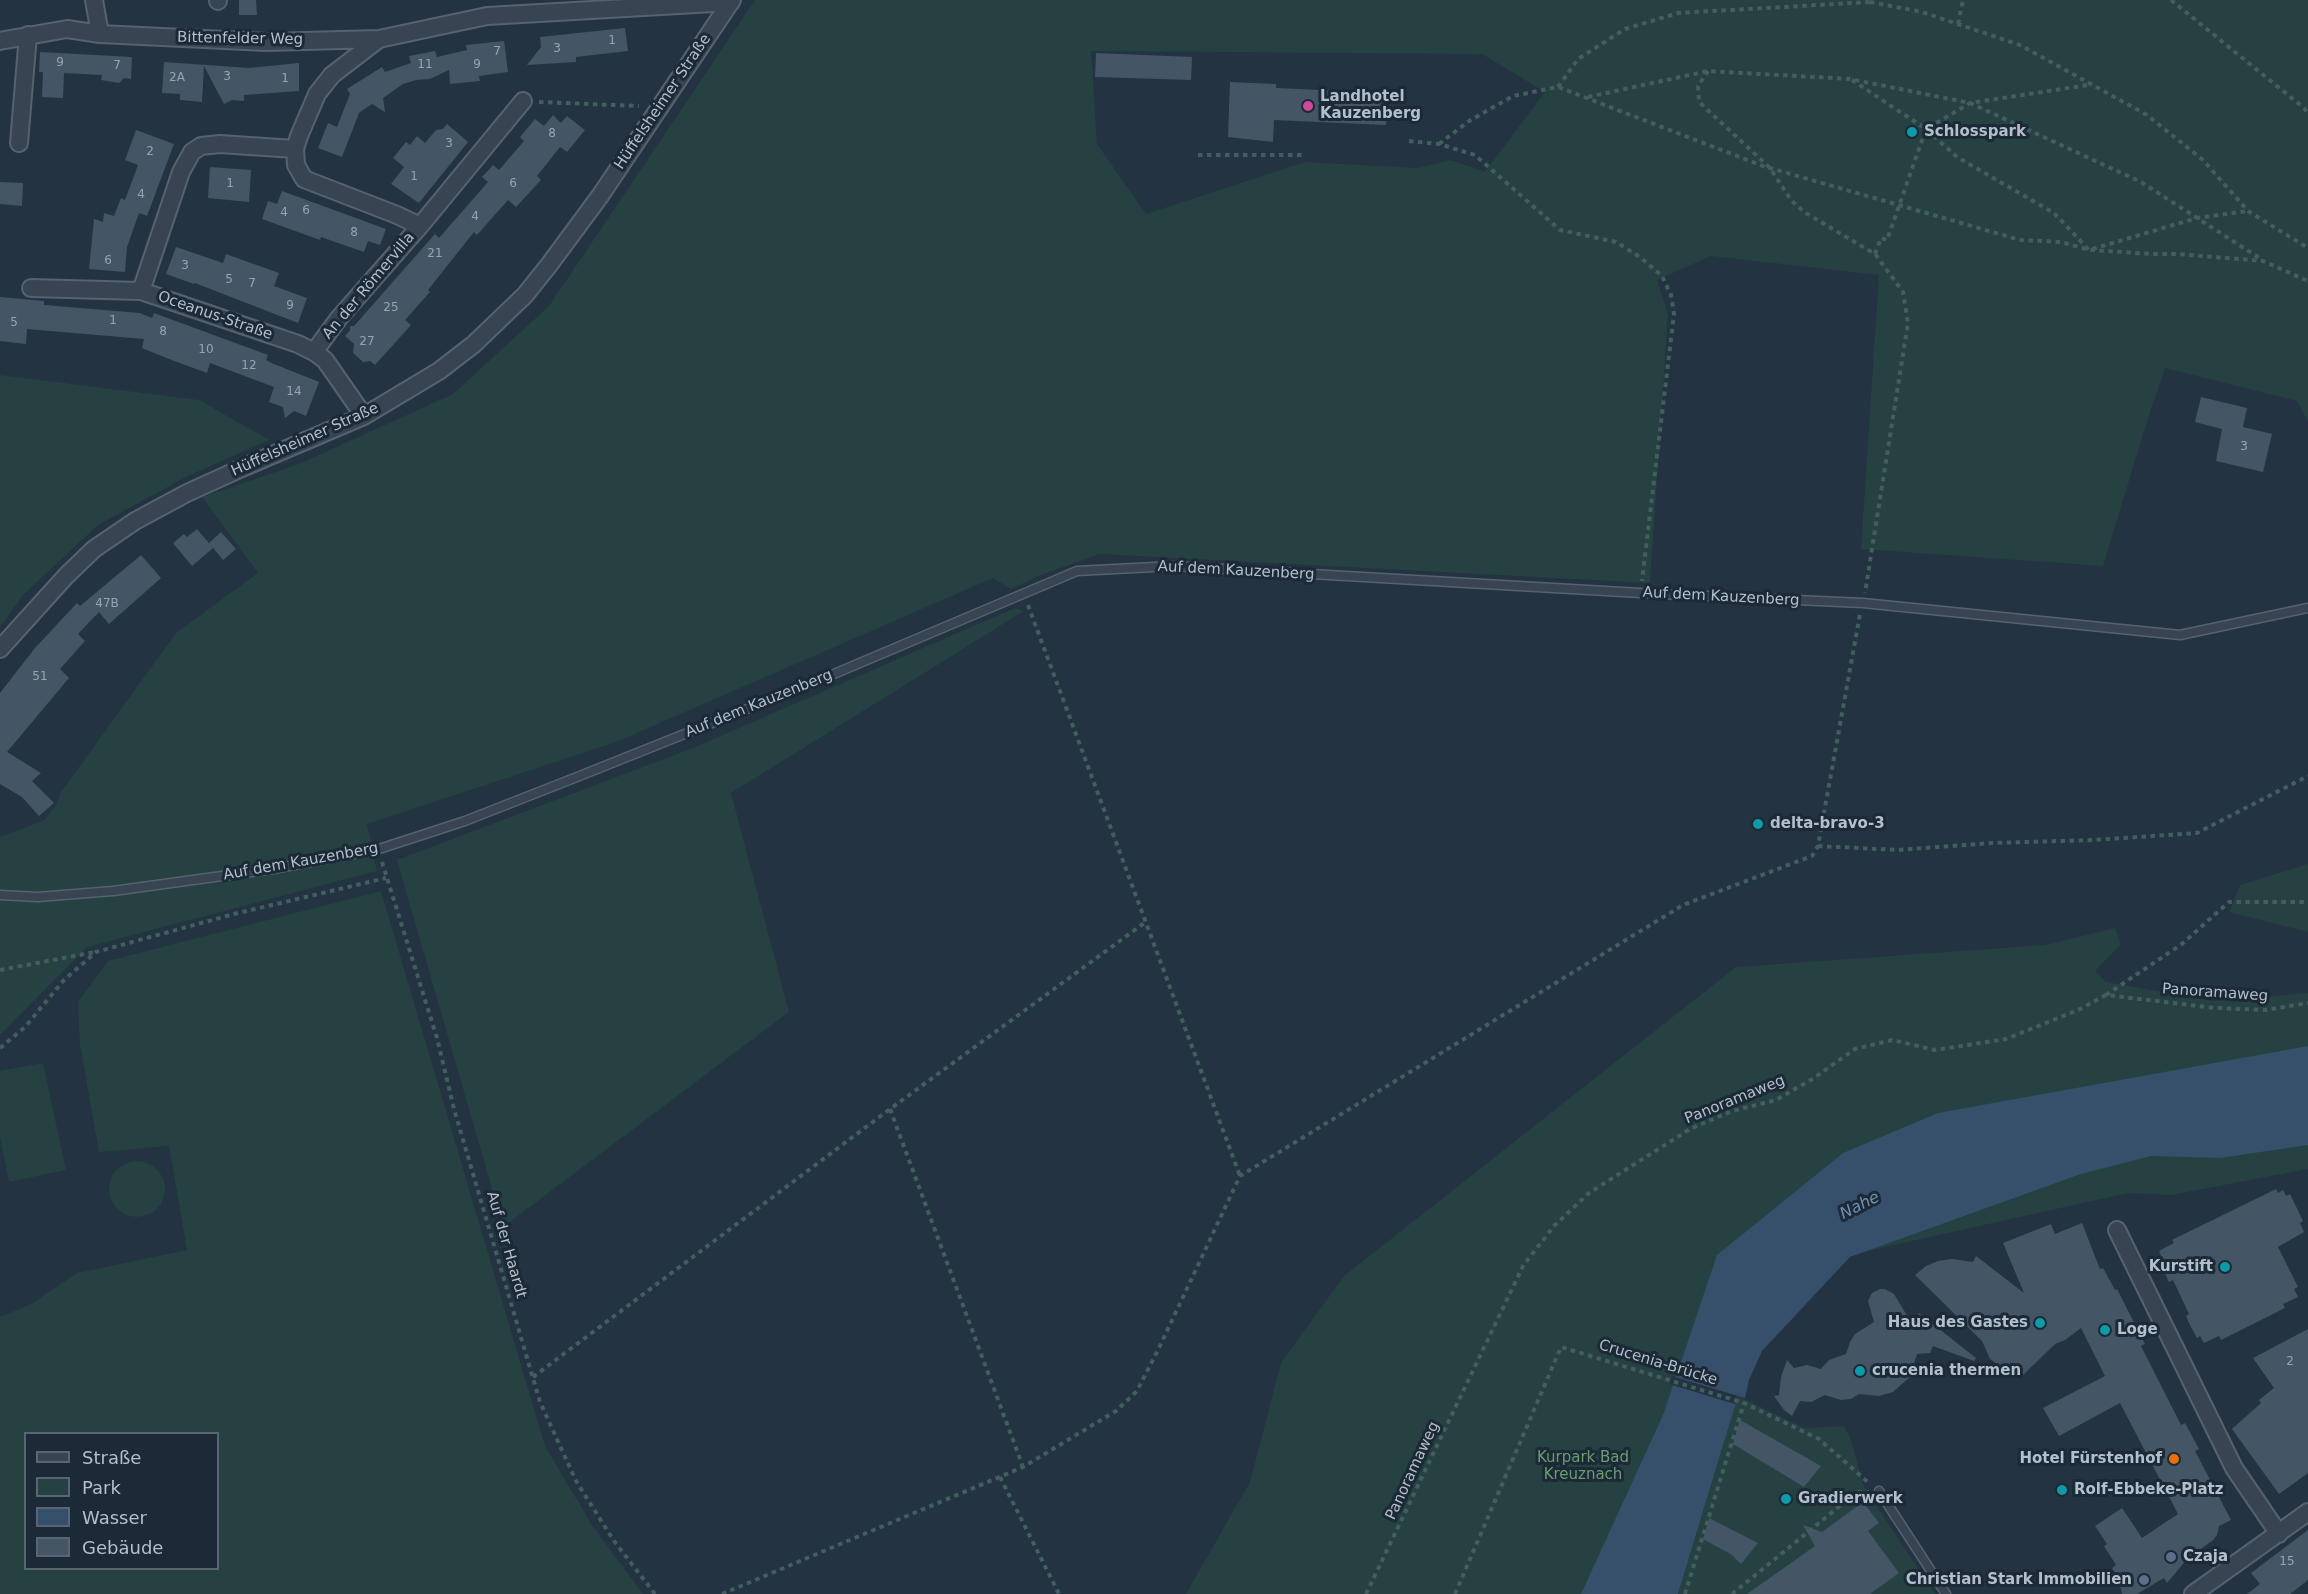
<!DOCTYPE html>
<html>
<head>
<meta charset="utf-8">
<style>
  body { margin:0 }
  #map { position:relative; width:2308px; height:1594px; overflow:hidden; background:#233342; font-family:"DejaVu Sans",sans-serif }
  canvas { display:block }
  .legend { position:absolute; left:24px; top:1432px; width:195px; height:138px; box-sizing:border-box; background:#1c2936; border:2px solid #596572; margin:0; padding:8px 10px; list-style:none; font-size:18px; color:#b4bfcc }
  .legend li { display:flex; align-items:center; gap:12px; height:30px }
  .legend b { width:30px; border:2px solid #596572 }
</style>
</head>
<body>
<div id="map">
<canvas width="2308" height="1594"></canvas>
<ul class="legend">
<li><b style="height:8px;background:#384451"></b>Straße</li>
<li><b style="height:16px;background:#254142"></b>Park</li>
<li><b style="height:16px;background:#364f6a"></b>Wasser</li>
<li><b style="height:16px;background:#456"></b>Gebäude</li>
</ul>
</div>
<script>
const ctx = document.querySelector('canvas').getContext('2d');
ctx.lineJoin = 'round';
function fillPath(path, color) {
  ctx.fillStyle = color;
  ctx.fill(path, 'evenodd');
}
function poly(rows) {
  const path = new Path2D();
  for (const r of rows) {
    if (r.length === 3) {
      path.moveTo(r[0] + r[2], r[1]);
      path.arc(r[0], r[1], r[2], 0, 2 * Math.PI);
      continue;
    }
    path.moveTo(r[0], r[1]);
    for (let i = 2; i < r.length; i += 2) path.lineTo(r[i], r[i + 1]);
  }
  return path;
}
function stroke(path, color, width, dash) {
  ctx.strokeStyle = color;
  ctx.lineWidth = width;
  ctx.lineCap = dash ? 'butt' : 'round';
  ctx.setLineDash(dash || []);
  ctx.stroke(path);
}
function label(font, color, halo, rows, align = 'center') {
  ctx.font = font + ' "DejaVu Sans",sans-serif';
  ctx.lineWidth = 6;
  ctx.setLineDash([]);
  ctx.textBaseline = 'middle';
  ctx.strokeStyle = halo;
  ctx.fillStyle = color;
  for (const [text, x, y, turn = 0] of rows) {
    ctx.save();
    ctx.translate(x, y);
    ctx.rotate((+turn || 0) * Math.PI / 180);
    ctx.textAlign = isNaN(turn) ? turn : align;
    if (halo) ctx.strokeText(text, 0, 0);
    ctx.fillText(text, 0, 0);
    ctx.restore();
  }
}
fillPath(poly([
  [755,0,2308,0,2308,421,2297,401,2165,368,2149,415,2103,566,1861,549,1879,275,1711,256,1657,280,1668,314,1650,583,1100,554,1041,575,1011,589,993,578,616,742,367,824,377,871,87,947,0,1035,0,837,45,820,56,805,61,792,176,633,258,573,202,497,299,464,453,394,549,306],
  [1091,51,1482,54,1545,92,1485,172,1451,160,1418,168,1305,162,1146,214,1097,144],
  [0,375,199,400,269,440,188,476,98,525,24,594,0,627],
  [1015,608,1024,611,731,793,789,1012,503,1227,397,860,693,748],
  [2308,864,2308,932,2229,912,2240,885],
  [381,891,545,1446,592,1525,643,1594,0,1594,0,1317,31,1304,77,1273,187,1250,169,1146,99,1152,80,1045,78,1002,108,961],
  [26,1434,218,1434,218,1568,26,1568],
  [2115,928,2121,944,2095,971,2106,982,2214,1001,2308,993,2308,1169,2171,1195,2128,1193,1849,1255,1764,1338,1738,1396,1804,1428,1844,1426,1851,1440,1864,1487,1935,1594,1678,1594,1732,1416,1675,1594,1186,1594,1250,1482,1281,1363,1344,1276,1736,967,2045,945],
  [43,1063,66,1170,9,1182,0,1137,0,1071],
  [137,1189,28]
]), '#254142');
fillPath(poly([
  [2308,1046,2308,1145,2220,1158,2151,1156,2081,1174,1850,1257,1762,1351,1749,1380,1745,1398,1738,1396,1678,1594,1581,1594,1663,1415,1717,1255,1843,1153,1938,1113]
]), '#364f6a');
fillPath(poly([
  [1672,1376,1738,1396,1735,1404,1669,1384]
]), '#233342');
fillPath(poly([
  [239,0,256,0,257,15,239,15],
  [625,28,628,51,576,57,576,62,527,65,541,47,540,37],
  [504,41,508,72,479,76,480,81,450,84,449,70,430,79,416,80,403,84,383,98,385,112,372,104,359,113,342,157,318,148,328,123,337,127,350,94,347,89,382,67,385,72,411,63,409,56,435,51,437,57,467,50,466,45],
  [40,52,132,57,131,79,124,78,119,83,101,80,102,75,64,73,63,98,42,97,43,72,39,72],
  [1096,53,1192,57,1191,80,1095,77],
  [164,62,249,68,299,63,299,91,244,95,244,101,232,100,224,104,204,66,202,102,180,100,180,94,162,93],
  [1230,82,1276,84,1276,88,1388,93,1386,125,1274,120,1273,142,1228,137],
  [553,115,561,123,567,116,585,130,567,152,560,147,537,176,541,180,516,207,508,200,477,235,474,232,428,290,430,292,405,320,411,325,375,365,370,361,363,362,353,353,354,344,345,336,350,330,350,326,354,326,435,234,439,238,488,182,482,177,493,165,499,170,524,141,520,137,535,119,544,126],
  [447,124,468,142,419,203,391,184,404,167,393,158,406,142,410,145,417,136,425,143,436,130,443,129],
  [136,130,174,144,147,216,139,213,127,247,125,272,89,269,94,219,103,222,104,213,114,216,121,198,125,200,138,165,125,160],
  [210,167,251,170,249,202,208,198],
  [0,182,23,183,22,206,0,204],
  [282,191,386,229,380,245,368,241,364,252,321,237,320,240,262,219,268,201,277,204],
  [176,247,223,263,226,254,279,273,274,286,307,298,298,323,195,283,194,284,166,274],
  [0,297,44,301,44,305,140,313,152,318,154,313,268,355,266,360,274,364,319,382,306,416,294,411,285,418,283,407,269,402,274,387,210,363,207,373,169,359,142,348,144,339,27,329,26,344,0,341],
  [2201,397,2247,408,2243,427,2272,434,2263,472,2216,461,2222,429,2195,422],
  [197,529,213,548,192,566,173,543,184,534,187,537],
  [221,532,236,549,223,560,209,543],
  [141,555,161,578,109,624,99,612,78,634,85,641,60,669,69,678,7,752,41,773,32,781,54,803,39,816,22,797,0,784,0,693,35,648,77,603,80,606],
  [2276,1189,2278,1193,2283,1190,2286,1196,2290,1194,2303,1221,2300,1223,2304,1232,2278,1247,2298,1287,2294,1289,2298,1297,2283,1304,2285,1308,2221,1340,2219,1336,2204,1343,2200,1336,2197,1338,2189,1323,2186,1316,2189,1314,2173,1280,2169,1282,2158,1259,2162,1258,2159,1251,2174,1243,2172,1240],
  [2082,1223,2100,1269,2103,1268,2115,1290,2117,1289,2145,1344,2141,1346,2181,1425,2185,1423,2199,1449,2195,1451,2231,1520,2219,1526,2217,1535,2213,1540,2187,1559,2167,1583,2164,1578,2137,1594,2122,1594,2119,1579,2112,1568,2116,1565,2104,1546,2107,1544,2095,1526,2122,1508,2142,1538,2178,1514,2120,1403,2059,1436,2043,1408,2105,1376,2081,1328,2065,1340,2055,1344,2021,1377,2006,1364,2003,1368,1990,1359,1982,1341,1915,1275,1926,1266,1938,1261,1952,1259,1973,1262,1976,1256,2024,1293,2003,1243,2051,1224,2055,1234],
  [1880,1289,1885,1289,1894,1294,1915,1329,1919,1313,1976,1358,1974,1361,1933,1346,1930,1353,1917,1354,1910,1377,1893,1392,1879,1396,1859,1394,1851,1399,1841,1400,1825,1395,1811,1402,1800,1401,1792,1416,1784,1410,1774,1396,1779,1395,1781,1377,1787,1360,1794,1368,1807,1365,1821,1369,1829,1360,1846,1354,1850,1342,1855,1334,1874,1322,1868,1301,1872,1293],
  [2308,1329,2308,1473,2279,1494,2232,1429,2261,1403,2259,1400,2274,1388,2253,1358],
  [1740,1420,1821,1466,1804,1487,1733,1444],
  [1863,1502,1879,1523,1868,1531,1899,1573,1870,1594,1747,1594,1815,1546,1803,1525,1822,1532],
  [1709,1518,1758,1543,1741,1564,1732,1555,1703,1539],
  [2308,1530,2308,1580,2290,1594,2247,1594,2260,1584,2251,1573]
]), '#456');
const lane = poly([
  [0,895,38,897,113,891,273,869,379,849,465,821,577,777,822,679,1077,571,1173,566,1640,593,1863,603,2180,635,2308,608],
  [1879,1491,1946,1594]
]);
const street = poly([
  [94,0,100,34],
  [218,1,218,0],
  [379,39,332,75,317,94,299,136,295,149,296,165,304,179,397,215,420,226],
  [0,41,67,29,100,34,266,42,379,39,487,16,731,2],
  [19,143,28,35],
  [31,288,141,291,298,344,314,352,325,360,364,416],
  [141,291,181,172,192,152,201,146,220,144,295,149],
  [314,352,339,318,420,226,523,101],
  [0,649,66,576,94,549,135,521,187,493,242,468,364,416,439,371,474,344,525,295,549,265,600,196,732,0],
  [2117,1230,2234,1468,2279,1534],
  [2193,1594,2308,1512]
]);
stroke(lane, '#55626f', 11);
stroke(street, '#55626f', 20);
stroke(poly([
  [2171,0,2304,108,2308,114],
  [1870,2,1922,12,2020,45,2147,115,2203,160,2248,211,2308,248],
  [1958,24,1963,0],
  [1708,71,1698,86,1699,102,1770,168,1791,200,1804,212,1875,254,1903,292,1908,323,1865,593],
  [1852,80,1926,129,1957,157,2054,213,2089,250,2197,218,2248,211],
  [1558,87,1578,59,1625,29,1678,13,1870,2,1867,0],
  [1588,97,1708,71,1850,79,1970,103,2141,182,2261,259],
  [539,102,639,106],
  [1409,141,1439,144,1475,155,1560,230,1616,242,1640,257,1662,276,1671,295,1674,314,1642,581],
  [1439,144,1469,121,1513,96,1558,87,1763,166,2020,240,2061,242,2089,250,2153,254,2178,254,2263,261,2308,281],
  [1198,155,1305,155],
  [1875,254,1881,238,1887,240,1926,129,1970,103,2088,85],
  [1028,605,1240,1176],
  [1818,846,1898,850,1992,843,2094,840,2197,833,2308,776],
  [382,862,437,1038,454,1109,540,1402,576,1481,614,1541,655,1594],
  [0,970,95,952],
  [2106,995,2182,944,2229,902,2308,902],
  [0,1048,25,1027,64,980,96,952,234,914,386,878],
  [890,1109,1023,1467],
  [533,1377,890,1109,1147,921],
  [1000,1477,1059,1594],
  [722,1594,1023,1467,1116,1411,1137,1391,1158,1350,1240,1176,1683,905,1812,856,1818,846,1860,614],
  [1366,1594,1523,1266,1554,1226,1589,1193,1690,1129,1732,1111,1776,1100,1814,1078,1855,1049,1892,1040,1935,1050,2006,1039,2078,1010,2106,995,2215,1008,2266,1010,2308,1003],
  [1455,1594,1561,1347,1744,1403,1819,1439,1870,1484],
  [1685,1594,1744,1403],
  [1732,1594,1857,1492,1869,1492]
]), '#435e5f', 4, [4.5, 4.5]);
stroke(lane, '#384451', 8);
stroke(street, '#384451', 16);
for (const [x, y, r, color] of [
  [1308,106,6,"#d1479c"],
  [1912,132,6,"#0f9aa8"],
  [1758,824,6,"#0f9aa8"],
  [2225,1267,6,"#0f9aa8"],
  [2040,1323,6,"#0f9aa8"],
  [2105,1330,6,"#0f9aa8"],
  [1860,1371,6,"#0f9aa8"],
  [2174,1459,6,"#e8710a"],
  [2062,1490,6,"#0f9aa8"],
  [1786,1499,6,"#0f9aa8"],
  [2171,1557,6,"#5c6f8a"],
  [2144,1580,6,"#5c6f8a"]
]) {
  const dot = new Path2D();
  dot.arc(x, y, r, 0, 2 * Math.PI);
  ctx.fillStyle = color;
  ctx.fill(dot);
  stroke(dot, '#1c2936', 2);
}
label('12px', '#98a4b2', null, [
  ["1",612,41],
  ["3",557,49],
  ["7",497,52],
  ["9",60,63],
  ["11",425,65],
  ["9",477,65],
  ["7",117,66],
  ["3",227,77],
  ["2A",177,78],
  ["1",285,79],
  ["8",552,134],
  ["3",449,144],
  ["2",150,152],
  ["1",414,177],
  ["1",230,184],
  ["6",513,184],
  ["4",141,195],
  ["6",306,211],
  ["4",284,213],
  ["4",475,217],
  ["8",354,233],
  ["21",435,254],
  ["6",108,261],
  ["3",185,266],
  ["5",229,280],
  ["7",252,284],
  ["9",290,306],
  ["25",391,308],
  ["1",113,321],
  ["5",14,323],
  ["8",163,332],
  ["27",367,342],
  ["10",206,350],
  ["12",249,366],
  ["14",294,392],
  ["3",2244,447],
  ["47B",107,604],
  ["51",40,677],
  ["2",2290,1362],
  ["15",2287,1562]
]);
label('15px', '#b4bfcc', '#1c2936', [
  ["Bittenfelder Weg",240,39,1],
  ["Hüffelsheimer Straße",663,102,-56],
  ["An der Römervilla",369,286,-50],
  ["Oceanus-Straße",215,316,19],
  ["Hüffelsheimer Straße",305,440,-24],
  ["Auf dem Kauzenberg",1236,571,3],
  ["Auf dem Kauzenberg",1721,597,3],
  ["Auf dem Kauzenberg",759,704,-22],
  ["Auf dem Kauzenberg",301,862,-10],
  ["Panoramaweg",2215,993,4],
  ["Panoramaweg",1735,1100,-22],
  ["Auf der Haardt",506,1245,74],
  ["Crucenia-Brücke",1658,1363,17],
  ["Panoramaweg",1413,1471,-65]
]);
label('bold 15px', '#b4bfcc', '#1c2936', [
  ["Landhotel",1320,97],
  ["Kauzenberg",1320,114],
  ["Schlosspark",1924,132],
  ["delta-bravo-3",1770,824],
  ["Kurstift",2213,1267,"right"],
  ["Haus des Gastes",2028,1323,"right"],
  ["Loge",2117,1330],
  ["crucenia thermen",1872,1371],
  ["Hotel Fürstenhof",2162,1459,"right"],
  ["Rolf-Ebbeke-Platz",2074,1490],
  ["Gradierwerk",1798,1499],
  ["Czaja",2183,1557],
  ["Christian Stark Immobilien",2132,1580,"right"]
], 'left');
label('15px', '#699e71', '#1c2936', [
  ["Kurpark Bad",1583,1458],
  ["Kreuznach",1583,1475]
]);
label('italic 16px', '#7292b1', '#1c2936', [
  ["Nahe",1860,1206,-27]
]);
</script>
</body>
</html>
